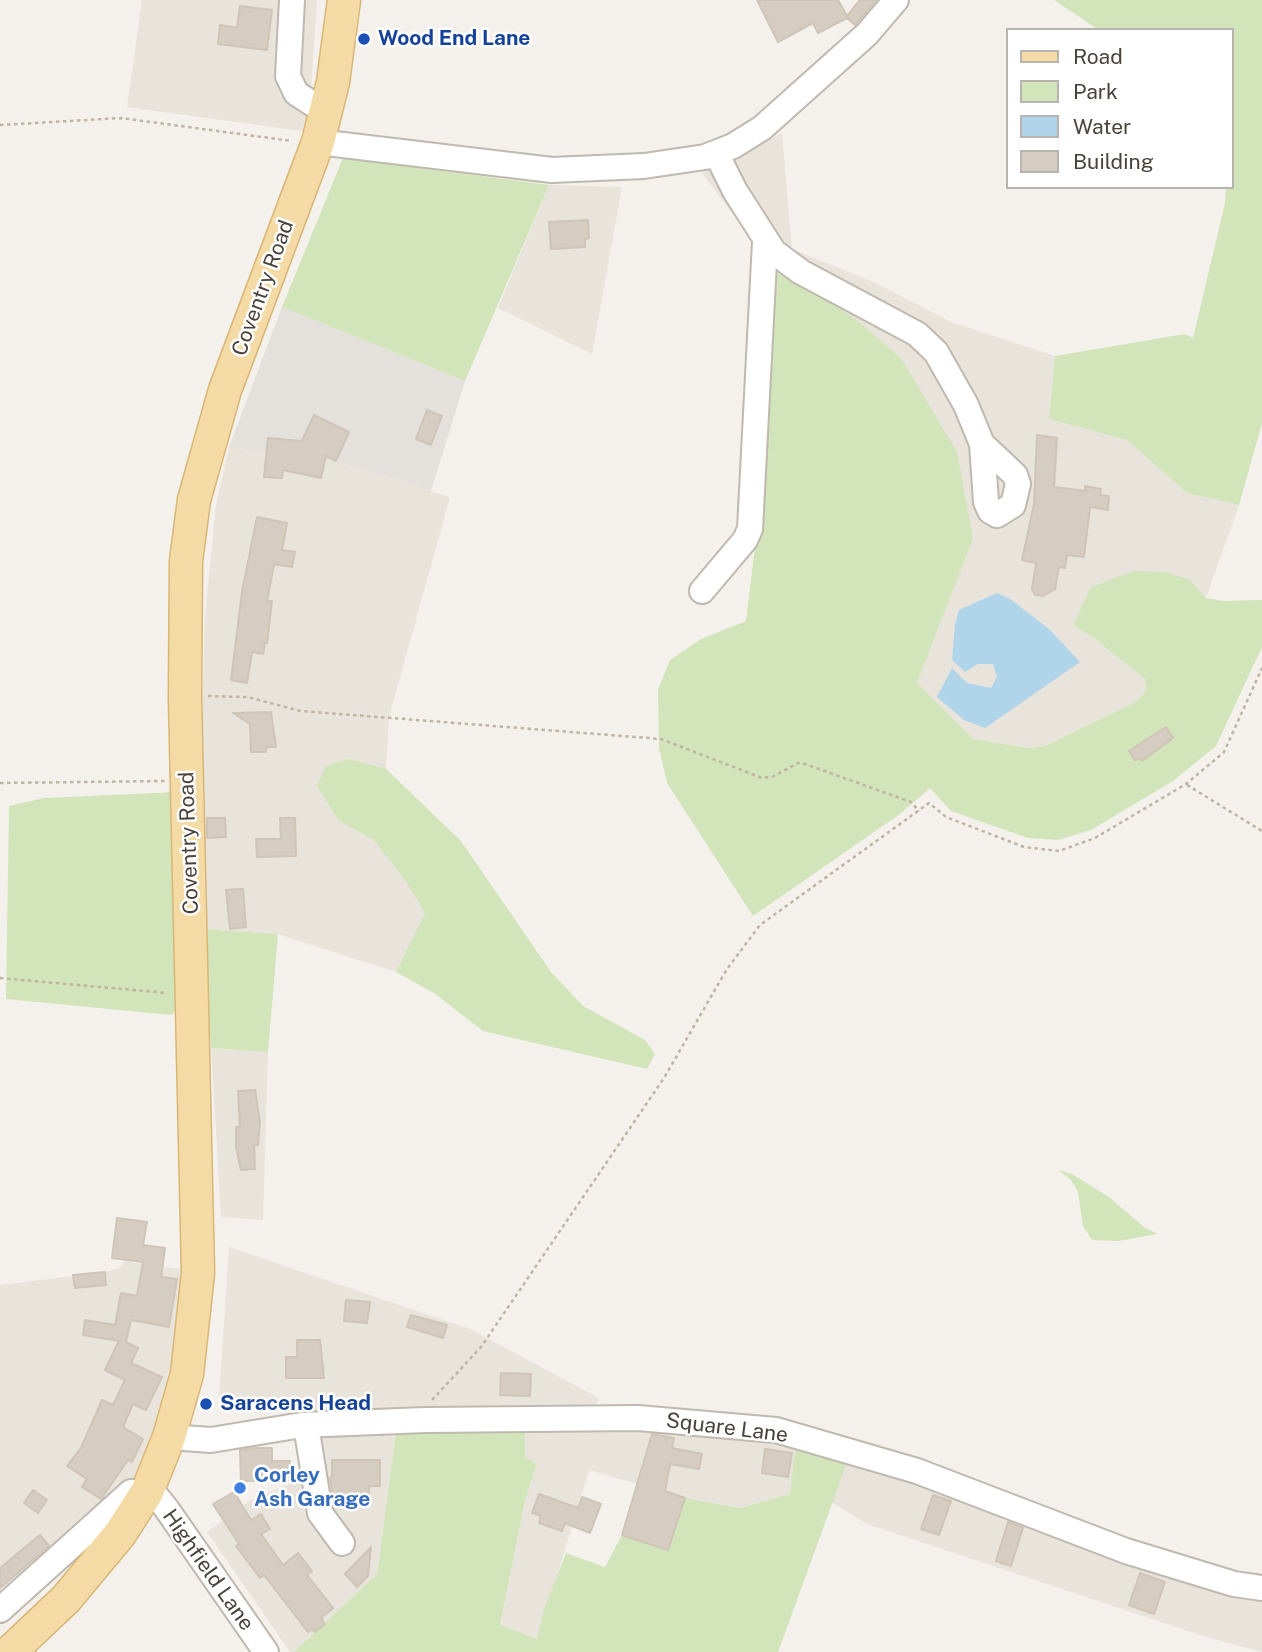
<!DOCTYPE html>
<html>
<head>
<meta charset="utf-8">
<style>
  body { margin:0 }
  #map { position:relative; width:1262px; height:1652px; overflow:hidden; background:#f4f1ec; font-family:"Public Sans",sans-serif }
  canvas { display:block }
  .legend { position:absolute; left:1006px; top:28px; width:228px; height:161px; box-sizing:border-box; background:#fff; border:2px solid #b6b3b0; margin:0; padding:9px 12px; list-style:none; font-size:21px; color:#48423a }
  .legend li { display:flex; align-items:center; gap:14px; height:35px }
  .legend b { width:35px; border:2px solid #b6b3b0 }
</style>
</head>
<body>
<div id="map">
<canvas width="1262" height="1652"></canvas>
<ul class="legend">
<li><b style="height:9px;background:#f4daa5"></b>Road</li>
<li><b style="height:19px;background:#d2e4ba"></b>Park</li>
<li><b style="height:19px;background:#b0d4ea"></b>Water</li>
<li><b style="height:19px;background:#d5cdc2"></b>Building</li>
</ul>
</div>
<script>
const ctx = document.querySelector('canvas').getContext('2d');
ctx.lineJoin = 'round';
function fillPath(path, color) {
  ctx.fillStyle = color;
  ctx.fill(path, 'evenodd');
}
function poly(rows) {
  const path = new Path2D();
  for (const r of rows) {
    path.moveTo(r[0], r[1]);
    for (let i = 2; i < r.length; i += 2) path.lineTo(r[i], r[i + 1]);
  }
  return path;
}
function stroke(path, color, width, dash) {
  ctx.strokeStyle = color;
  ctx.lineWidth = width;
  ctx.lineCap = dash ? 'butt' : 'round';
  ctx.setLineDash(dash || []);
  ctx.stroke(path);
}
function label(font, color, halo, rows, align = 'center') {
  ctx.font = font + ' "Public Sans",sans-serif';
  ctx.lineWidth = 5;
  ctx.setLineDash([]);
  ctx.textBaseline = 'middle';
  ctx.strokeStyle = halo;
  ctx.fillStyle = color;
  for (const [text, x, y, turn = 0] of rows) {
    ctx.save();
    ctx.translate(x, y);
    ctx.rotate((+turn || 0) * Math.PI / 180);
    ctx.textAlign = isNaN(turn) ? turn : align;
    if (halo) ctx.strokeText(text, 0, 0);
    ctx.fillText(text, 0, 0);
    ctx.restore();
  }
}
fillPath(poly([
  [142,0,317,0,308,132,127,107],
  [782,133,792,249,876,283,951,322,1055,356,1049,419,1127,440,1187,493,1239,505,1206,598,1190,580,1134,572,1091,587,1073,625,1094,638,1145,679,1146,690,1137,701,1045,746,1029,748,973,739,917,683,973,539,901,358,858,321,807,285,777,273,702,173],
  [549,185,622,187,592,354,498,308],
  [229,447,325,458,450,497,389,717,386,769,461,841,396,972,278,934,203,929,200,790,205,616,216,505],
  [211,1048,268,1052,263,1220,221,1217],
  [229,1247,470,1329,599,1398,592,1418,254,1409,219,1399],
  [124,1261,186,1270,179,1350,138,1486,104,1505,0,1591,0,1285,105,1272,120,1268],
  [525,1430,740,1434,796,1444,791,1494,740,1508,685,1498,589,1470,538,1639,500,1626,525,1501,537,1464,525,1457],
  [396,1433,377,1574,294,1652,290,1652,207,1532,249,1501,305,1477,311,1435],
  [848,1460,1240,1599,1262,1601,1262,1652,1203,1636,867,1524,831,1502]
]), '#e8e3db');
fillPath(poly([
  [282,307,465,381,431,491,325,458,229,447]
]), '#e4e1dd');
fillPath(poly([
  [1054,0,1262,0,1262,423,1239,505,1187,493,1127,440,1049,419,1055,356,1185,334,1193,338,1225,203,1226,187,1232,187,1232,30,1099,30],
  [343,158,549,185,465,381,282,307],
  [777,273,807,285,858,321,901,358,957,452,973,539,917,683,973,739,1029,748,1045,746,1137,701,1146,690,1145,679,1094,638,1073,625,1091,587,1134,571,1165,572,1190,580,1206,598,1224,601,1262,600,1262,647,1216,746,1173,781,1091,830,1058,840,1028,838,951,811,930,788,900,814,753,916,667,783,659,748,658,690,670,660,701,639,746,621,761,497],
  [348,759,386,769,461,841,551,972,583,1006,645,1040,655,1054,647,1069,483,1031,434,993,396,972,425,913,406,881,374,840,339,821,317,786,326,766],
  [177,792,182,1004,171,1015,6,999,9,806,44,798],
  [203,929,278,934,268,1052,211,1048],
  [1058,1170,1072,1174,1109,1197,1145,1228,1158,1234,1118,1241,1092,1240,1083,1226,1078,1192,1071,1180],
  [525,1430,525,1457,537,1464,525,1501,500,1625,537,1639,544,1609,566,1553,605,1567,622,1535,668,1550,685,1498,740,1508,790,1494,796,1444,848,1460,778,1652,294,1652,377,1574,396,1433]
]), '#d2e4ba');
fillPath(poly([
  [997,593,1010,599,1049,629,1080,662,985,728,964,720,937,697,952,668,967,683,991,688,997,677,993,664,978,664,965,672,952,660,955,625,959,610]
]), '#b0d4ea');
const building = poly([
  [757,0,838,0,847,16,860,0,876,0,855,25,847,18,818,33,813,23,778,42,757,0],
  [240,6,272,10,267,50,218,44,220,25,237,28,240,6],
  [588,220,589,238,585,239,585,247,551,249,549,222,588,220],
  [427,410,442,416,431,445,416,439,427,410],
  [314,415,349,432,336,461,326,456,321,478,283,470,282,478,264,477,268,438,302,441,314,415],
  [1037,435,1057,438,1054,487,1085,491,1085,486,1101,489,1100,495,1109,496,1108,510,1090,507,1084,557,1067,555,1065,568,1059,567,1055,589,1043,596,1035,595,1032,589,1036,563,1022,560,1034,504,1037,435],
  [257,517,287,523,282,550,295,552,292,567,274,564,267,601,272,601,267,643,265,643,263,654,252,652,247,683,231,680,242,592,257,517],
  [271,712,276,747,266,747,266,752,251,752,250,724,233,713,271,712],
  [1166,727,1173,738,1142,761,1140,758,1135,760,1129,751,1166,727],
  [207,818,225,818,226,837,207,838,207,818],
  [280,818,295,818,296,856,257,857,256,839,281,839,280,818],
  [239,889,243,889,246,927,230,929,226,890,239,889],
  [255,1090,260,1122,258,1145,254,1145,255,1169,241,1170,236,1147,236,1127,240,1127,238,1091,255,1090],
  [117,1218,147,1222,143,1245,165,1248,161,1277,177,1279,169,1327,131,1320,126,1342,138,1348,131,1363,162,1377,146,1410,133,1404,123,1427,143,1439,132,1462,128,1460,101,1499,82,1487,87,1479,67,1466,81,1448,102,1400,113,1405,125,1380,105,1370,119,1341,83,1335,85,1320,115,1325,121,1293,137,1296,143,1262,112,1258,117,1218],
  [105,1272,106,1285,75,1288,73,1275,105,1272],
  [346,1300,370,1302,367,1323,344,1321,346,1300],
  [411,1315,447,1325,443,1338,407,1327,411,1315],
  [297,1340,320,1340,324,1378,286,1378,286,1357,297,1357,297,1340],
  [501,1373,531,1374,530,1396,500,1395,501,1373],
  [652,1434,674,1438,672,1448,702,1454,699,1469,670,1464,665,1491,685,1498,668,1550,622,1535,652,1434],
  [255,1448,272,1448,272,1461,290,1461,290,1480,241,1481,240,1450,255,1448],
  [765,1449,792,1453,788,1477,762,1473,765,1449],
  [332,1460,380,1460,380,1486,369,1486,369,1496,333,1499,330,1478,332,1477,332,1460],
  [33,1490,47,1500,38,1513,24,1503,33,1490],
  [234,1492,251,1520,261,1514,270,1529,261,1534,283,1565,298,1553,312,1571,307,1575,333,1608,321,1618,325,1624,315,1632,312,1629,308,1632,264,1575,260,1578,236,1546,239,1544,213,1504,234,1492],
  [539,1494,578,1508,582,1497,601,1504,590,1533,565,1523,562,1531,539,1523,541,1516,532,1513,539,1494],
  [933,1495,951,1501,939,1535,921,1529,933,1495],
  [1008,1522,1023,1528,1011,1566,996,1561,1008,1522],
  [40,1535,49,1546,0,1588,0,1568,40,1535],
  [371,1547,368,1576,357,1587,345,1574,371,1547],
  [1140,1573,1165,1582,1154,1614,1129,1605,1140,1573]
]);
fillPath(building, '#d5cdc2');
stroke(building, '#cfc4b6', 2);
const minor = poly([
  [292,0,288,76,296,93,325,112],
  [318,142,552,170,644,166,705,157,733,146,762,128,867,34,896,0],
  [716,153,735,191,774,252,801,272,917,334,936,352,966,405,982,444,986,502,990,511,997,515,1013,505,1018,484,1015,475,982,444],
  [702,591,745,540,750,529,765,242],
  [306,1425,320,1513,342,1543],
  [169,1437,211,1440,302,1425,425,1420,638,1418,776,1430,917,1471,1126,1551,1234,1584,1262,1588],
  [0,1610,131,1492,147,1492,157,1497,166,1508,266,1652]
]);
const major = poly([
  [10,1652,66,1599,120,1534,147,1492,169,1437,187,1374,198,1273,185,698,186,561,194,500,225,390,318,142,333,82,344,0]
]);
stroke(minor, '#bfb9af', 28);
stroke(major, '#d8b776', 35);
stroke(poly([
  [0,125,121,118,292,141],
  [208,696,247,697,301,711,661,739,762,778,772,777,798,763,805,764,911,802,919,811],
  [0,783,165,781],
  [1187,785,1262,831],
  [0,978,167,993],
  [432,1400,481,1347,664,1078,727,969,760,925,929,803,946,817,1024,847,1059,851,1095,838,1186,784,1224,752,1262,668]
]), '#bfb4a2', 2.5, [3.5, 3.5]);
stroke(minor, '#fff', 24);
stroke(major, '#f4daa5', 32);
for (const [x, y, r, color] of [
  [364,39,7,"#1a4fb4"],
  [206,1404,7,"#1a4fb4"],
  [240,1488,7,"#3f7fe0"]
]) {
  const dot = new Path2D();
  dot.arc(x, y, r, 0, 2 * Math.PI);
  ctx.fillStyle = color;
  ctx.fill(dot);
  stroke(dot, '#fff', 2.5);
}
label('bold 21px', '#164399', '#fff', [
  ["Wood End Lane",378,39],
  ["Saracens Head",220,1404]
], 'left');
label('21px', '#48423a', '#fff', [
  ["Coventry Road",263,288,-70],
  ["Coventry Road",189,843,-92],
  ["Square Lane",727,1428,7],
  ["Highfield Lane",208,1570,55]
]);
label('bold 21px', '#366cbe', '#fff', [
  ["Corley",254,1476],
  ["Ash Garage",254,1500]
], 'left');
</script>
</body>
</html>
